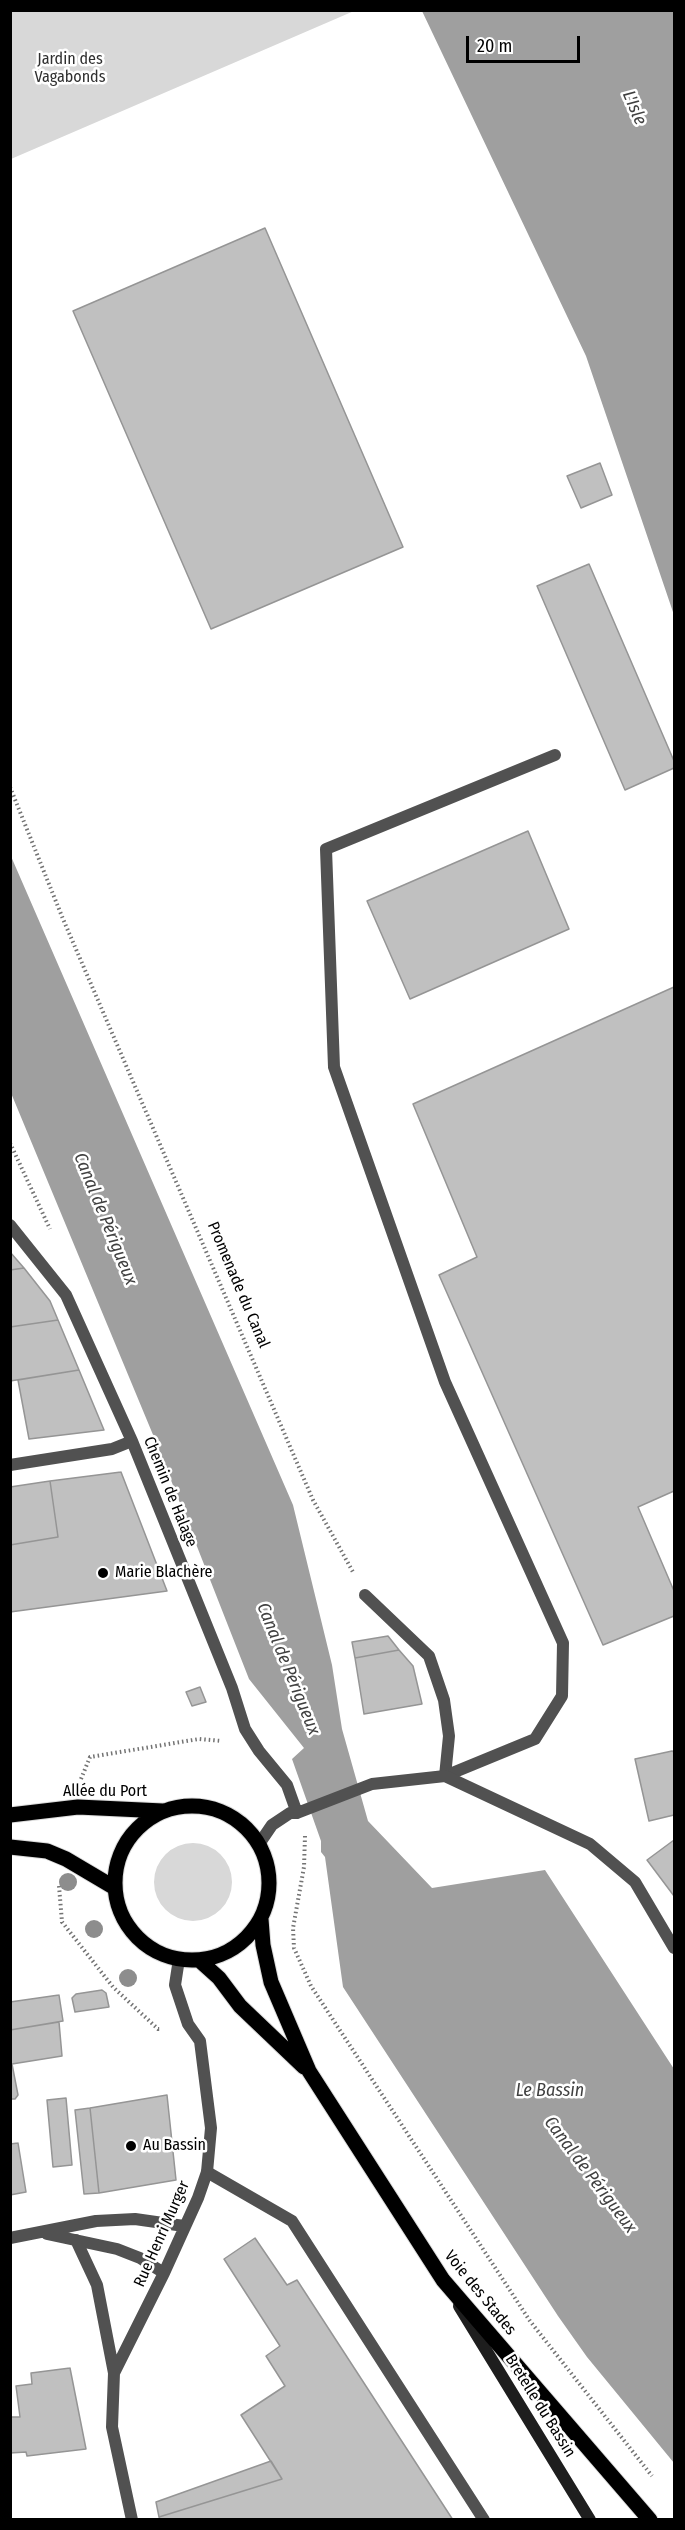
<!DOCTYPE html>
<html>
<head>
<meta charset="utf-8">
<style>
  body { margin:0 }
  #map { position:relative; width:685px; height:2530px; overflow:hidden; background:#fff; font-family:"Fira Sans Condensed",sans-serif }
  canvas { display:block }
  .frame { position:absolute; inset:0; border:12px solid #000; pointer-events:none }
  .scale { position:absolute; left:466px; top:36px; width:114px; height:27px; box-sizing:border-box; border:3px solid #000; border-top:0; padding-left:8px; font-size:18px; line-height:21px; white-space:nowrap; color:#000; -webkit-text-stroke:4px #fff; paint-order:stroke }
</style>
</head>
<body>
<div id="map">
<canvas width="685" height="2530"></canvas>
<div class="frame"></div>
<div class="scale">20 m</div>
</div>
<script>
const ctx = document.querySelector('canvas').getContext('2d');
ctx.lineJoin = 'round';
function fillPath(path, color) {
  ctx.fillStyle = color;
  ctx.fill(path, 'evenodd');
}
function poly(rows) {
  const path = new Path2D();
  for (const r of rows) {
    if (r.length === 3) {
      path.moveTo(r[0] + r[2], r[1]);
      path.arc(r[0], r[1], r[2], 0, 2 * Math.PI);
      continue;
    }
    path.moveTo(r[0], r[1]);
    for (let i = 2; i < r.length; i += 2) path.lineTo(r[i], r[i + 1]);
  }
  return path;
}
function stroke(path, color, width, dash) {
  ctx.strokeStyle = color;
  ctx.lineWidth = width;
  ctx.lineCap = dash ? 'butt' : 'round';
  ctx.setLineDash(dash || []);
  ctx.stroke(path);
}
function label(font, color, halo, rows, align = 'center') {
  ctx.font = font + ' "Fira Sans Condensed",sans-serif';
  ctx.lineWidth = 5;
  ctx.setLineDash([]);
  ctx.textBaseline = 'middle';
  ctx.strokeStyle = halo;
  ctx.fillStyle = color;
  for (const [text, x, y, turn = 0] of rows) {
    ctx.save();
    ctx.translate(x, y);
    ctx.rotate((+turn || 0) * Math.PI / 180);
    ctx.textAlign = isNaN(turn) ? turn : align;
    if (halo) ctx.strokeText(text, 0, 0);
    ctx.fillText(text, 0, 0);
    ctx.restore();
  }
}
fillPath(poly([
  [11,10,354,10,354,11,11,159],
  [193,1882,39]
]), '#d8d8d8');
fillPath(poly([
  [422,11,674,11,674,615,586,356],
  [10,854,293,1505,332,1665,342,1729,368,1821,432,1888,545,1870,674,2069,674,2463,587,2357,558,2316,343,1987,325,1857,321,1852,321,1841,292,1759,304,1748,249,1679,156,1442,11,1093]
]), '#9f9f9f');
const building = poly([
  [265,228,403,547,211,629,73,311,265,228],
  [600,463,612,495,581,508,567,476,600,463],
  [589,564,674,761,674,768,625,790,537,586,589,564],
  [528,831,569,929,410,999,367,901,528,831],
  [674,987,674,1491,638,1507,674,1591,674,1616,603,1645,439,1275,477,1257,413,1104,674,987],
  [10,1252,24,1268,10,1270,10,1252],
  [24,1268,50,1301,58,1320,10,1327,10,1270,24,1268],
  [58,1320,79,1370,10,1381,10,1327,58,1320],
  [79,1370,104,1430,29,1439,18,1380,79,1370],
  [121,1472,167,1591,10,1612,10,1545,58,1537,50,1481,121,1472],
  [50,1481,58,1537,10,1545,10,1487,50,1481],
  [388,1636,399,1650,355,1658,352,1642,388,1636],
  [399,1650,413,1666,422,1704,364,1714,355,1658,399,1650],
  [200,1687,206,1702,192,1706,186,1692,200,1687],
  [672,1751,674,1752,674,1815,649,1821,635,1759,672,1751],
  [674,1840,674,1896,647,1860,674,1840],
  [102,1990,106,1993,109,2007,75,2012,72,1998,76,1994,102,1990],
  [59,1995,63,2021,10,2030,10,2002,59,1995],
  [59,2022,62,2056,12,2064,18,2095,15,2099,10,2099,10,2030,59,2022],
  [167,2095,176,2180,99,2193,90,2108,167,2095],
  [66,2098,72,2165,53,2167,47,2100,66,2098],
  [90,2108,99,2193,84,2194,75,2110,90,2108],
  [18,2143,26,2192,10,2195,10,2144,18,2143],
  [255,2238,287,2285,297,2280,453,2520,160,2520,159,2517,282,2479,241,2415,285,2386,266,2356,280,2346,224,2259,255,2238],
  [70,2368,86,2449,27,2456,26,2452,10,2453,10,2417,20,2417,16,2386,32,2384,31,2373,70,2368],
  [271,2461,282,2479,159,2517,156,2502,271,2461]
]);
fillPath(building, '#c0c0c0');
stroke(building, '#959595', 1.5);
const primary = poly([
  [192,1883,77],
  [10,1815,78,1807,163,1811],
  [10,1847,47,1851,66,1859,115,1888],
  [261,1919,263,1945,271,1982,309,2071,443,2280,650,2520],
  [199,1960,219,1978,240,2006,304,2067]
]);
stroke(primary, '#dbdbdb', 17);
stroke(poly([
  [10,787,63,919,313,1500,353,1572],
  [10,1143,50,1229],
  [81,1779,90,1757,199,1739,222,1741],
  [305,1836,304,1867,293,1928,294,1948,311,1986,530,2321,652,2476],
  [59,1886,62,1922,113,1987,158,2029,162,2029]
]), '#737373', 4, [1.5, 3]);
stroke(poly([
  [365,1595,429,1656,444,1700,449,1736,445,1776,535,1739,562,1696,563,1643,445,1382,334,1067,326,849,555,755],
  [207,2172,292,2221,484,2520]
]), '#515151', 12);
stroke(poly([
  [10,1225,66,1295,132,1441,232,1688,245,1729,259,1751,287,1785,297,1813],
  [10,1465,112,1449,132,1441],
  [259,1844,272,1825,290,1813,297,1813,372,1784,445,1776,590,1844,635,1882,674,1948],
  [47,2234,117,2249,140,2258,164,2273],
  [10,2238,96,2221,135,2219,184,2226],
  [76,2240,97,2285,114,2373],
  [132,2520,112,2427,114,2373,164,2273,198,2198,207,2172,211,2128,200,2041,188,2024,175,1985,179,1959]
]), '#515151', 12);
stroke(poly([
  [459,2306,590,2520]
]), '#1e1e1e', 12);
stroke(primary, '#000', 15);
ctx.fillStyle = '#8d8d8d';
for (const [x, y] of [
  [68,1882],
  [94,1929],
  [128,1978]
]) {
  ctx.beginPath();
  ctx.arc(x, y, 9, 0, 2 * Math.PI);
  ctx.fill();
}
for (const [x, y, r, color] of [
  [103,1573,6,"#000"],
  [131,2146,6,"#000"]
]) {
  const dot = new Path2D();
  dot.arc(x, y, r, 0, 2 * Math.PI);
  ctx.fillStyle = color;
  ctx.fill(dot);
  stroke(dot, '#fff', 2);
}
label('16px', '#2f2f2f', '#fff', [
  ["Jardin des",70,60],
  ["Vagabonds",70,78]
]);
label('16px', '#000', '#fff', [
  ["Promenade du Canal",238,1285,67],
  ["Chemin de Halage",170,1492,68],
  ["Allée du Port",105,1792],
  ["Rue Henri Murger",162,2234,-66],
  ["Voie des Stades",480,2293,51],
  ["Bretelle du Bassin",540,2406,58]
]);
label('16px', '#000', '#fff', [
  ["Marie Blachère",115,1573],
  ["Au Bassin",143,2146]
], 'left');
label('italic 18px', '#404040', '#fff', [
  ["L'Isle",634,108,67],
  ["Canal de Périgueux",105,1219,68],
  ["Canal de Périgueux",288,1669,68],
  ["Le Bassin",550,2091],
  ["Canal de Périgueux",590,2175,53]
]);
</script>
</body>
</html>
